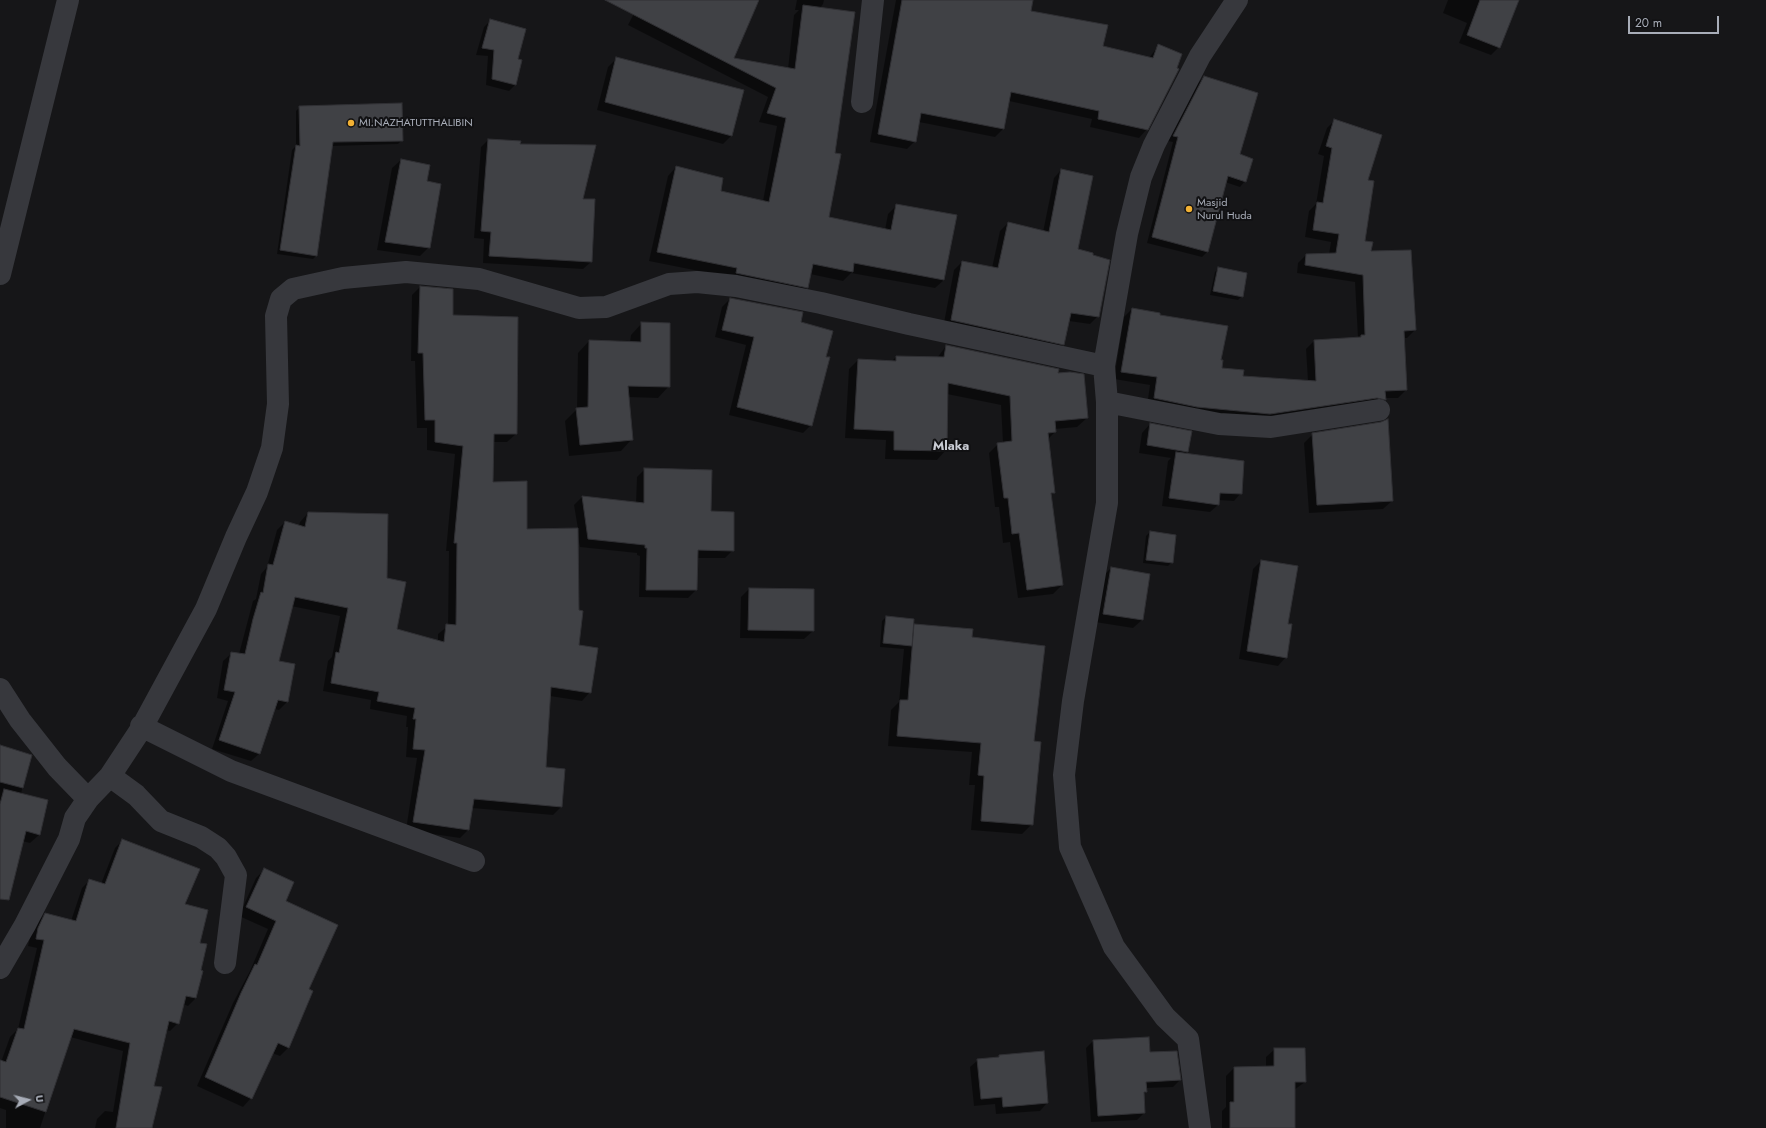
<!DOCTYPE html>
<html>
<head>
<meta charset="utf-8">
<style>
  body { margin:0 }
  #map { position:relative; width:1766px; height:1128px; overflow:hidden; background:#161618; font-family:Jost,sans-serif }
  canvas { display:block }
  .north { position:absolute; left:8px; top:1080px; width:40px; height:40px; -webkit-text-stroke:3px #111113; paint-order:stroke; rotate:83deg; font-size:11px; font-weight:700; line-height:16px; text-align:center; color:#a8adb8 }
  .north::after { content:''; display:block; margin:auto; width:14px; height:18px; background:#a8adb8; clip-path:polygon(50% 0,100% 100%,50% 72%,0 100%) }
  .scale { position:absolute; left:1628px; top:16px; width:91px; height:18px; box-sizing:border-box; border:2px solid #a8adb8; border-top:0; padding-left:5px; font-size:12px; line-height:14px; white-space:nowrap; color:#a8adb8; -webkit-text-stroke:3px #111113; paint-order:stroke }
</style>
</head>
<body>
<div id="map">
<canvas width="1766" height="1128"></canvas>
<div class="north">U</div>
<div class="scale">20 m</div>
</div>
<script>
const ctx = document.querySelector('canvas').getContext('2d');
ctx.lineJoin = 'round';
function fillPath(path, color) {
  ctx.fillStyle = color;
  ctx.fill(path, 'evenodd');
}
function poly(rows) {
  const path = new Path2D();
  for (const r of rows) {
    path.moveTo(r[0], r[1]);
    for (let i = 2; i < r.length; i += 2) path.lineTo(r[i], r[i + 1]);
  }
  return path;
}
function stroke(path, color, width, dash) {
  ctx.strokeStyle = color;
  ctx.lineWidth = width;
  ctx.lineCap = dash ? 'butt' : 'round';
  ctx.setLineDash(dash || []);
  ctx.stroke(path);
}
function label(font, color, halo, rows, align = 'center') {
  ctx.font = font + ' Jost,sans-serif';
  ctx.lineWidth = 4;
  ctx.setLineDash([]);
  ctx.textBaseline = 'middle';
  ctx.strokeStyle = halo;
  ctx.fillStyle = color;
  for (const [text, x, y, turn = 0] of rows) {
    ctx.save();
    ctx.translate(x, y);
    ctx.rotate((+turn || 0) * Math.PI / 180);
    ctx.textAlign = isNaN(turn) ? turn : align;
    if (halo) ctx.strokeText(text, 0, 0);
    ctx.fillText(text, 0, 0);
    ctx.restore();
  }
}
fillPath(poly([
  [641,0,760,0,754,9,732,59,788,69,794,15,799,10,795,10,797,0,824,0,823,4,820,8,834,154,828,218,885,230,888,214,897,205,944,280,935,288,851,273,843,281,810,274,807,287,798,296,729,277,649,261,668,176,676,167,719,192,763,201,777,126,759,122,768,97,628,25],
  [896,0,1032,0,1030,12,1101,47,1149,58,1159,45,1147,129,1139,138,1090,127,1092,119,1009,101,1003,129,995,137,919,122,915,141,907,149,870,142],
  [1448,0,1518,0,1499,47,1491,55,1459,43,1467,23,1443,13],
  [490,21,516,60,521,61,515,85,509,91,486,85,488,56,476,55,484,27],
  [617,58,731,136,723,144,597,110,608,67],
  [1204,77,1239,155,1245,181,1240,187,1225,182,1207,252,1202,257,1147,243,1173,142,1168,141,1198,83],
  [300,107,402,140,398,144,331,146,317,255,313,259,277,254,292,150,296,146,296,111],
  [1335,120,1366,181,1364,242,1415,330,1407,338,1403,338,1406,390,1398,398,1385,398,1377,407,1262,422,1147,406,1150,385,1114,379,1124,317,1132,309,1159,316,1220,360,1221,369,1242,376,1308,381,1306,349,1314,341,1358,338,1355,282,1297,273,1298,263,1306,255,1329,254,1331,242,1305,237,1309,211,1316,204,1324,156,1318,154,1327,128],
  [488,140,520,142,519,145,582,200,591,262,583,269,483,263,484,239,474,238,481,147],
  [401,160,429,165,426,182,429,247,420,256,377,250,392,168],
  [1061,170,1077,250,1098,316,1090,324,1069,321,1063,344,1055,352,943,328,954,270,962,262,992,268,1000,231,1008,223,1043,232,1054,178],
  [1219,268,1242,296,1238,300,1210,295,1215,272],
  [420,287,452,316,517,318,516,434,507,442,493,442,492,483,526,530,578,529,574,505,582,497,636,503,637,477,645,469,710,512,733,550,725,558,697,558,696,590,688,598,639,597,640,556,637,555,637,553,580,547,577,532,578,646,590,692,582,701,550,696,545,768,564,770,561,807,553,815,472,808,468,830,460,838,406,830,417,758,406,757,408,727,406,727,407,716,370,709,371,700,323,691,328,661,332,657,340,616,291,606,278,661,287,702,279,710,274,709,260,753,251,761,212,749,228,701,217,698,223,661,232,653,239,654,253,601,256,599,261,574,267,567,277,530,285,522,299,526,300,522,308,513,386,579,396,630,438,641,438,634,448,626,449,551,446,551,455,454,427,450,427,428,417,428,415,361,411,361,412,295],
  [730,299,800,322,824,358,811,425,803,433,729,415,746,345,715,337,722,307],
  [642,323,669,386,658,398,628,397,632,439,621,451,569,456,565,421,577,409,578,353,589,341,630,342,631,335],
  [946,346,1056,374,1087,418,1077,427,1055,429,1055,432,1048,439,1054,492,1051,495,1062,585,1053,594,1018,598,1010,542,1003,543,999,507,995,507,989,453,998,444,1003,443,1001,405,947,394,946,450,937,460,885,459,886,440,845,438,849,369,858,360,892,361,896,357,937,358],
  [1150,424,1187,451,1185,454,1241,493,1234,501,1218,500,1218,505,1210,512,1162,506,1168,461,1171,458,1139,453,1142,433],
  [1313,434,1392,501,1383,509,1309,513,1304,443],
  [1150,532,1172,562,1168,566,1143,563,1146,536],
  [1261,561,1286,657,1278,666,1239,659,1253,569],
  [1111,568,1149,575,1142,620,1133,628,1095,622,1102,577],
  [749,589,813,631,804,639,740,638,741,597],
  [886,617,912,627,915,625,1033,742,1032,824,1022,834,971,830,975,785,969,785,972,752,888,746,891,710,899,702,904,649,880,647,882,621],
  [0,746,30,754,21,794,47,801,39,835,30,843,22,841,0,864],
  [123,840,183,904,199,943,196,998,188,1006,183,1004,178,1023,170,1031,166,1030,152,1087,151,1128,95,1128,97,1119,105,1111,113,1112,123,1051,70,1037,40,1128,6,1128,6,1110,0,1108,0,1065,10,1037,18,1029,37,948,28,946,30,937,37,922,45,914,71,921,82,888,90,880,101,884,115,848],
  [265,869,284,901,307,989,312,991,288,1048,280,1056,272,1053,251,1098,243,1107,197,1086,233,1003,250,971,268,929,239,916,256,878],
  [1093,1041,1149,1053,1180,1080,1173,1087,1146,1088,1146,1092,1143,1095,1144,1113,1137,1120,1091,1122,1086,1048],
  [1275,1049,1304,1049,1305,1082,1294,1090,1294,1128,1222,1128,1222,1111,1226,1107,1226,1076,1234,1068,1266,1067,1266,1057],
  [1043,1052,1047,1103,1040,1111,996,1114,995,1104,974,1106,970,1067,978,1060,997,1058,999,1056]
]), '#0007');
const building = poly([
  [605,0,759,0,734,58,795,69,803,5,855,12,835,153,841,154,829,217,891,230,896,204,957,215,944,280,854,263,853,272,813,264,808,288,736,273,737,268,657,252,676,166,723,178,721,191,769,202,786,118,767,113,776,88,605,0],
  [902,0,1033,0,1031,11,1108,25,1103,46,1153,58,1158,44,1182,54,1177,68,1179,69,1148,130,1098,119,1099,111,1011,92,1004,129,921,113,916,142,878,134,902,0],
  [1480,0,1519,0,1500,48,1467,35,1480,0],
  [490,19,526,29,518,59,522,60,516,85,492,79,494,50,482,48,490,19],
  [616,57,744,90,732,136,605,102,616,57],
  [1204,76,1258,93,1240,154,1253,159,1246,182,1228,176,1208,252,1152,237,1178,137,1173,136,1204,76],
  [402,103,403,141,333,142,317,256,280,250,296,145,300,146,299,106,402,103],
  [1334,119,1382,135,1368,180,1374,181,1365,241,1373,242,1371,251,1411,250,1416,330,1404,331,1407,390,1385,391,1386,400,1377,398,1270,414,1197,407,1154,398,1157,377,1121,372,1132,308,1160,313,1160,315,1228,326,1221,360,1223,360,1222,368,1244,370,1243,376,1316,381,1314,340,1361,337,1361,335,1365,335,1363,275,1305,265,1306,254,1336,253,1339,234,1313,230,1317,202,1323,203,1332,148,1326,146,1334,119],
  [488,139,521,141,520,144,596,145,583,199,595,199,592,262,489,256,491,232,481,231,488,139],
  [401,159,430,165,427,181,441,184,430,248,385,242,401,159],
  [1061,169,1093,176,1078,249,1093,253,1093,255,1110,260,1099,317,1071,313,1064,345,951,320,962,261,998,268,1008,222,1049,232,1061,169],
  [1218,267,1247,273,1243,297,1213,291,1218,267],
  [420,286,453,289,453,315,518,317,517,434,494,434,493,482,527,481,527,529,578,528,579,610,583,611,579,645,598,648,591,693,551,687,546,767,565,769,562,807,474,799,469,830,413,822,425,750,413,749,416,719,413,719,415,708,377,701,379,692,331,683,336,652,339,653,348,608,295,597,279,661,295,664,288,702,278,700,260,754,219,740,235,692,224,690,231,652,245,654,253,619,261,592,263,593,268,564,273,565,285,521,305,527,308,512,388,514,387,578,406,582,397,629,444,642,446,624,456,625,457,543,454,543,463,446,435,442,435,420,425,420,423,353,418,353,420,286],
  [730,298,803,312,801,322,833,331,826,357,830,357,812,426,737,407,754,337,722,330,730,298],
  [641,322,670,323,670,387,628,386,633,440,580,445,576,408,588,407,589,340,641,342,641,322],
  [946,345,1059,369,1058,373,1070,372,1084,374,1088,418,1055,421,1056,432,1048,433,1055,493,1051,493,1063,585,1027,590,1019,533,1012,534,1008,498,1004,498,997,443,1012,441,1010,396,948,383,947,451,894,450,894,431,854,429,858,359,896,361,896,356,944,357,946,345],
  [1388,419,1393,501,1317,505,1312,433,1381,422,1388,419],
  [1150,423,1192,431,1188,452,1147,445,1150,423],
  [1176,452,1244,461,1242,494,1220,493,1219,505,1169,498,1176,452],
  [644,468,712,470,711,511,734,512,734,551,698,550,697,590,646,590,647,548,645,548,645,545,588,539,582,496,644,503,644,468],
  [1150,531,1176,535,1173,563,1146,560,1150,531],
  [1261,560,1298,566,1288,624,1292,624,1287,658,1247,651,1261,560],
  [1111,567,1150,574,1143,620,1103,614,1111,567],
  [749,588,814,589,814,631,748,630,749,588],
  [886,616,914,619,912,646,883,643,886,616],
  [914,624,973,629,972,637,1045,646,1034,741,1041,742,1033,825,981,821,984,776,978,775,981,743,897,736,900,700,908,700,914,624],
  [0,745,32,755,23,788,0,782,0,745],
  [4,789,48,800,40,835,26,831,9,900,0,899,0,804,4,789],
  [122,839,200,869,185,904,208,910,200,943,207,944,201,970,203,971,196,998,186,996,179,1024,169,1021,154,1086,162,1087,152,1128,116,1128,130,1043,74,1029,46,1112,0,1097,0,1060,6,1062,18,1028,24,1029,44,940,36,939,38,928,45,913,76,921,89,879,105,884,122,839],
  [264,868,294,882,286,901,338,925,309,989,313,991,289,1048,278,1043,252,1099,205,1077,241,993,255,964,257,965,276,921,246,907,264,868],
  [1149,1037,1150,1052,1177,1051,1181,1080,1146,1082,1147,1092,1144,1092,1145,1113,1098,1116,1093,1040,1149,1037],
  [1274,1048,1305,1048,1306,1082,1295,1082,1295,1128,1230,1128,1230,1102,1234,1102,1234,1067,1274,1066,1274,1048],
  [1044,1051,1048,1103,1003,1107,1002,1097,981,1099,977,1059,999,1057,999,1055,1044,1051]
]);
fillPath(building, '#404145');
stroke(building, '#303034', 1);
stroke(poly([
  [862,102,873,0],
  [0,274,68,0],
  [1107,402,1219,424,1271,427,1379,410],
  [0,689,20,720,57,767,88,799],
  [141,726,231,771,474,861],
  [110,776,136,795,161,821,201,837,218,848,226,857,236,875,225,963],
  [0,968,25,925,69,839,75,818,88,799,110,776,141,729,206,609,236,537,257,492,272,448,278,404,276,316,281,299,293,289,343,278,406,272,479,279,579,308,606,307,669,284,697,282,736,286,821,303,909,324,1104,366],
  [1200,1128,1188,1039,1165,1017,1114,947,1070,847,1064,775,1073,701,1107,503,1107,402,1104,366,1127,234,1141,177,1154,145,1200,56,1237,0]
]), '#37383d', 22);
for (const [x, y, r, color] of [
  [351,123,4,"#f2b134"],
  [1189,209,4,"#f2b134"]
]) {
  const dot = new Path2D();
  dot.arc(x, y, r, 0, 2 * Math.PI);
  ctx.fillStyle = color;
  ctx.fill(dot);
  stroke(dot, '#111113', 1.5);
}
label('11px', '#a8adb8', '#111113', [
  ["MI.NAZHATUTTHALIBIN",359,123],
  ["Masjid",1197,203],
  ["Nurul Huda",1197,216]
], 'left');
label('bold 13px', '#c9ccd4', '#111113', [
  ["Mlaka",951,447]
]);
</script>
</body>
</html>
